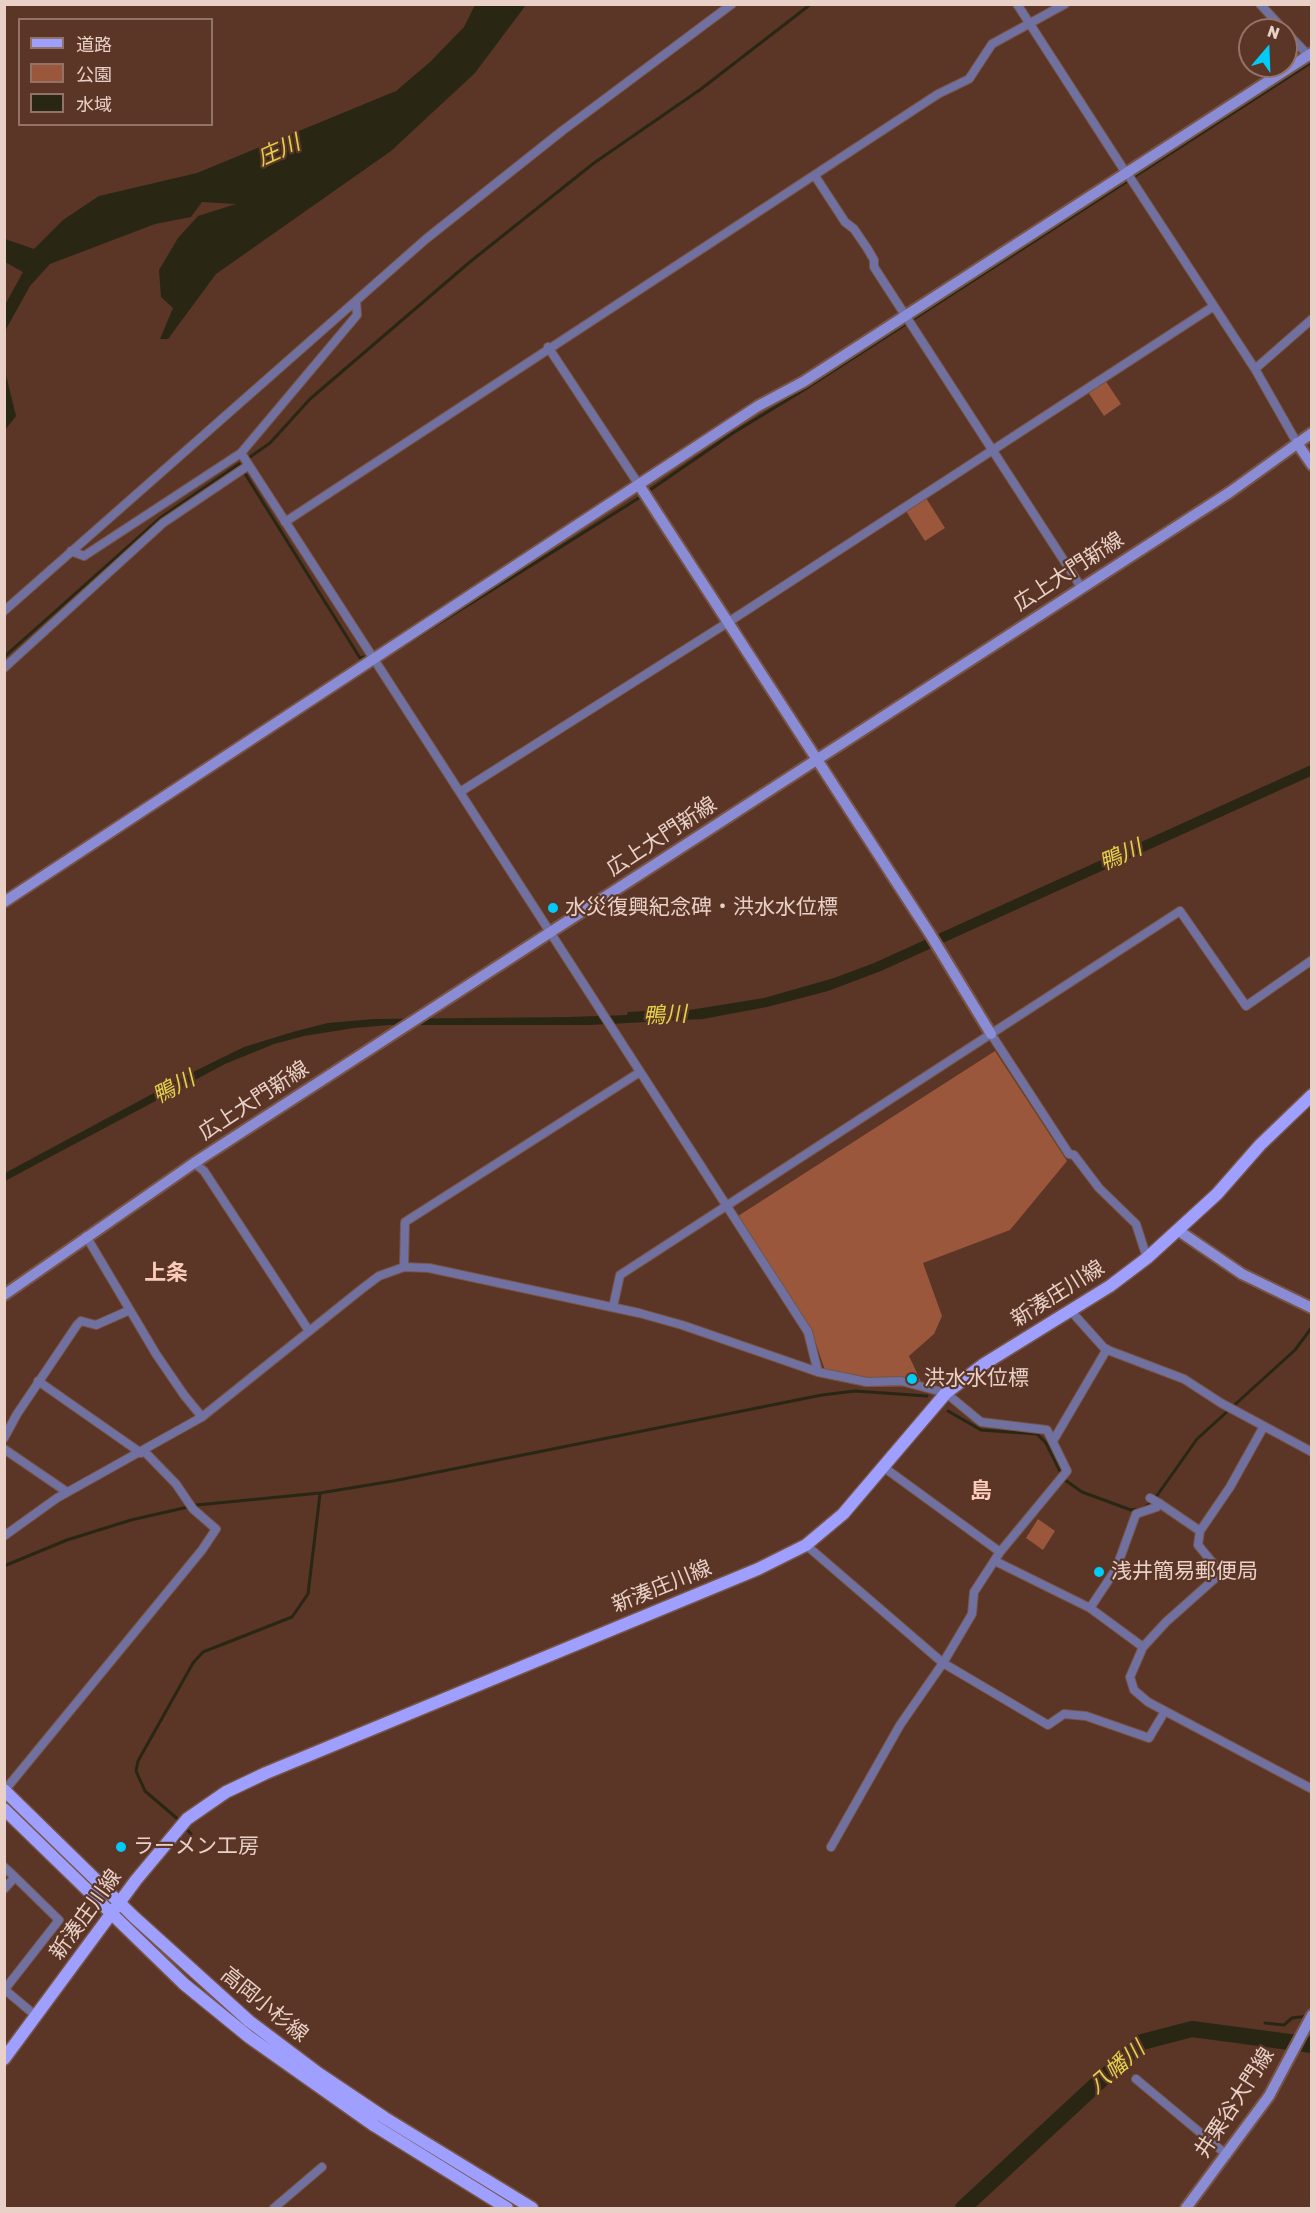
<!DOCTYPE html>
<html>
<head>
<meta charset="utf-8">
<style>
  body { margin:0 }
  #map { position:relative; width:1316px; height:2213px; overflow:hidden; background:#5b3526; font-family:Rubik,"Noto Sans JP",sans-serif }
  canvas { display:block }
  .frame { position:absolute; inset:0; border:6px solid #e9d1c8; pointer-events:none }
  .legend { position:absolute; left:18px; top:18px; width:195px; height:108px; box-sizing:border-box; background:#5b3526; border:2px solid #947367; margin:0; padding:8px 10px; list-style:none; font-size:18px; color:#e9d1c8 }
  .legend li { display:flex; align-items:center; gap:12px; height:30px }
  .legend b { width:30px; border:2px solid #947367 }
  .north { position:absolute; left:1238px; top:18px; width:60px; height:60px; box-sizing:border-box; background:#5b3526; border:2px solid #947367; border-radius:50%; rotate:19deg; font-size:16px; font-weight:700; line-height:24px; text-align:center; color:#e9d1c8 }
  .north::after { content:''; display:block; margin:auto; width:21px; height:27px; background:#01cbf9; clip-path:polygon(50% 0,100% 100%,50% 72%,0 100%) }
</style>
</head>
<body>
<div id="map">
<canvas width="1316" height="2213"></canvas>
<div class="frame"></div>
<ul class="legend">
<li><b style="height:8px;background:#9e9ffe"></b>道路</li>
<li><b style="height:16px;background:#9b573c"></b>公園</li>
<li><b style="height:16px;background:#292714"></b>水域</li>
</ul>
<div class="north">N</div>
</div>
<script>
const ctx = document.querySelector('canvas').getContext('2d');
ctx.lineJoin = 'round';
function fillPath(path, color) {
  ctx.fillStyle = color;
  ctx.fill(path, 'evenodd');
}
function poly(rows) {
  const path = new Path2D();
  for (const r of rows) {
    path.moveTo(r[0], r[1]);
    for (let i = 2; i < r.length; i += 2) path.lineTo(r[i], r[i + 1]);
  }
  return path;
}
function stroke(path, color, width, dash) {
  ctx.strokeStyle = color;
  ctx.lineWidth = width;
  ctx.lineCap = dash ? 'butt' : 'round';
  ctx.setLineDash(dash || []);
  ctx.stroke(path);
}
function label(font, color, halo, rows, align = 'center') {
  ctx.font = font + ' Rubik,"Noto Sans JP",sans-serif';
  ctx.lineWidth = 4.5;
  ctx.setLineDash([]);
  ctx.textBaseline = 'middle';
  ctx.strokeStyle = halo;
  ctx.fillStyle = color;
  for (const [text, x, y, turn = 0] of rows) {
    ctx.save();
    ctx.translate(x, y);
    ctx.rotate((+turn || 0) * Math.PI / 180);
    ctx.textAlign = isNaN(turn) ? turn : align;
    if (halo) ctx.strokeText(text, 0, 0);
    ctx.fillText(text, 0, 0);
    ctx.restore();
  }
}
fillPath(poly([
  [1105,380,1121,404,1104,416,1088,392],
  [926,498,945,528,925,541,906,511],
  [995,1051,1067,1161,1010,1230,923,1263,942,1316,934,1334,909,1356,923,1386,866,1387,828,1379,811,1329,738,1216],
  [1038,1519,1055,1531,1043,1550,1026,1538]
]), '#9b573c');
fillPath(poly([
  [475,5,526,5,475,73,391,151,216,274,168,339,160,339,173,308,161,297,159,270,178,238,198,216,236,204,202,202,191,217,155,224,50,264,30,286,5,331,5,305,23,272,5,262,5,239,34,249,63,220,99,196,197,173,396,91,430,62,464,27],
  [5,371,16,416,5,430,4,430],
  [1311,765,1311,776,881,971,828,991,767,1007,703,1019,590,1025,389,1025,354,1028,304,1036,274,1044,225,1064,5,1181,5,1173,195,1071,244,1047,296,1031,328,1023,374,1019,570,1017,627,1015,628,1012,645,1011,649,1015,677,1012,764,998,834,978,874,963]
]), '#292714');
stroke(poly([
  [247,459,270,443,310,399,471,261,594,163,701,89,811,4],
  [239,464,360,658,369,656],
  [647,492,733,433,802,391,1312,62],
  [393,652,642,496],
  [4,657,160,518,239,464],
  [948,1411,981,1430,1037,1434,1046,1443,1060,1471],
  [1065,1480,1082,1492,1131,1510,1142,1509,1151,1503],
  [1156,1497,1197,1439,1295,1350,1312,1327],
  [4,1566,67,1540,131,1520,197,1505,320,1493,393,1481,822,1395,855,1391,927,1396],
  [180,1821,145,1791,136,1771,138,1761,193,1663,203,1652,292,1617,308,1594,320,1494],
  [184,1826,191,1834],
  [1265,2023,1284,2025,1292,2018,1309,2016]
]), '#292714', 3);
stroke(poly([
  [963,2208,1142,2042,1192,2029,1312,2045]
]), '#292714', 16);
const street = poly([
  [1017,4,1126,173],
  [1260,4,1284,30],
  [1286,32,1310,57],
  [1127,173,1255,369,1297,443],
  [815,176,845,222,854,229,867,248,874,260,874,267,1081,587],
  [356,301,357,315,241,453,808,1332,818,1372],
  [548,347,639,485],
  [1255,369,1312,319],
  [285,522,938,94,969,79,992,44,1065,4],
  [71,551,84,556,241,453],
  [4,611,426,239,562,131,732,4],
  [4,668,163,523,249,465],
  [460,792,727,623,1214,306],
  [991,1034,1069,1154,1074,1155,1099,1188,1136,1224,1147,1258],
  [194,1163,204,1171,309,1331],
  [86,1236,156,1354,184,1395,202,1417],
  [404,1267,405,1222,640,1072],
  [613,1307,620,1275,1180,911,1246,1006,1312,960],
  [1070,1310,1105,1349,1184,1379,1221,1403,1312,1452],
  [38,1381,141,1453],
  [1264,1426,1230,1487,1200,1531,1198,1545,1221,1573,1166,1622,1143,1647,1130,1677,1134,1690,1148,1702,1312,1789],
  [4,1438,17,1414,77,1325,81,1321,96,1325,130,1310],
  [1053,1441,1107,1349],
  [4,1449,67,1492],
  [882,1466,1000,1552],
  [1159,1503,1200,1531],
  [4,1536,57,1498,202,1417,363,1288,379,1276,404,1267,429,1268,639,1313,682,1325,818,1372,867,1382,901,1381,946,1393,981,1422,1047,1430,1067,1471,1000,1552,974,1592,972,1614,943,1663,900,1725,831,1847],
  [806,1545,943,1663,1048,1725,1064,1714,1086,1716,1149,1738,1165,1711],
  [995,1561,1090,1608,1143,1647],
  [1090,1608,1116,1569,1136,1514,1157,1507,1159,1503,1150,1498],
  [5,1790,202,1550,216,1529,193,1509,176,1484,144,1451],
  [4,1867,15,1877,4,1889],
  [4,1989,36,2016],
  [5,1989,59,1920,15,1877],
  [1136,2079,1227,2155],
  [274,2208,322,2167]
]);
const secondary = poly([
  [1297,443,1312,465],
  [639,485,930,934,991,1034],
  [4,902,758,406,803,382,1312,53],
  [1179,1231,1242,1274,1312,1308],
  [4,1295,194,1163,1230,492,1312,433],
  [1186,2208,1269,2096,1312,2015]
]);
const primary = poly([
  [4,1790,134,1917,249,2021,318,2073,385,2118,532,2208],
  [4,1809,184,1984,249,2037,375,2126,507,2208],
  [4,2059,136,1880,187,1819,226,1792,266,1773,758,1569,806,1545,843,1514,946,1393,984,1364,1110,1286,1147,1258,1217,1194,1260,1145,1312,1095]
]);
stroke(street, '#775446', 10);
stroke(secondary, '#775446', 14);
stroke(primary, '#775446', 15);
stroke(street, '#7071a0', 8);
stroke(secondary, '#8a8cd5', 10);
stroke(primary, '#9e9ffe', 12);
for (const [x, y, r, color] of [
  [553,908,6,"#01cbf9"],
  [912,1379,6,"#01cbf9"],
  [1099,1572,6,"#01cbf9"],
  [121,1847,6,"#01cbf9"]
]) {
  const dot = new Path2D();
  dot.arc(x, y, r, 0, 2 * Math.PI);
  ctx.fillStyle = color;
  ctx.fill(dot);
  stroke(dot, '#5b3526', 2);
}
label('21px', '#e9d1c8', '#5b3526', [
  ["広上大門新線",1069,572,-33],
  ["広上大門新線",662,837,-33],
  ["広上大門新線",254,1101,-33],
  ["新湊庄川線",1058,1294,-32],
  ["新湊庄川線",662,1587,-22],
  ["新湊庄川線",86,1915,-54],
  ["高岡小杉線",264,2005,39],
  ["井栗谷大門線",1235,2103,-57]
]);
label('21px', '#e9d1c8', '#5b3526', [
  ["水災復興紀念碑・洪水水位標",565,908],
  ["洪水水位標",924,1379],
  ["浅井簡易郵便局",1111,1572],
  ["ラーメン工房",133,1847]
], 'left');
label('italic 22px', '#e2d14b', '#5b3526', [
  ["庄川",279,151,-24],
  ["鴨川",1121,856,-24],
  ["鴨川",665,1016,-3],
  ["鴨川",174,1088,-28],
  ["八幡川",1117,2068,-41]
]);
label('bold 22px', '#facbb9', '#5b3526', [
  ["上条",166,1274],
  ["島",981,1492]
]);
</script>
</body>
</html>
